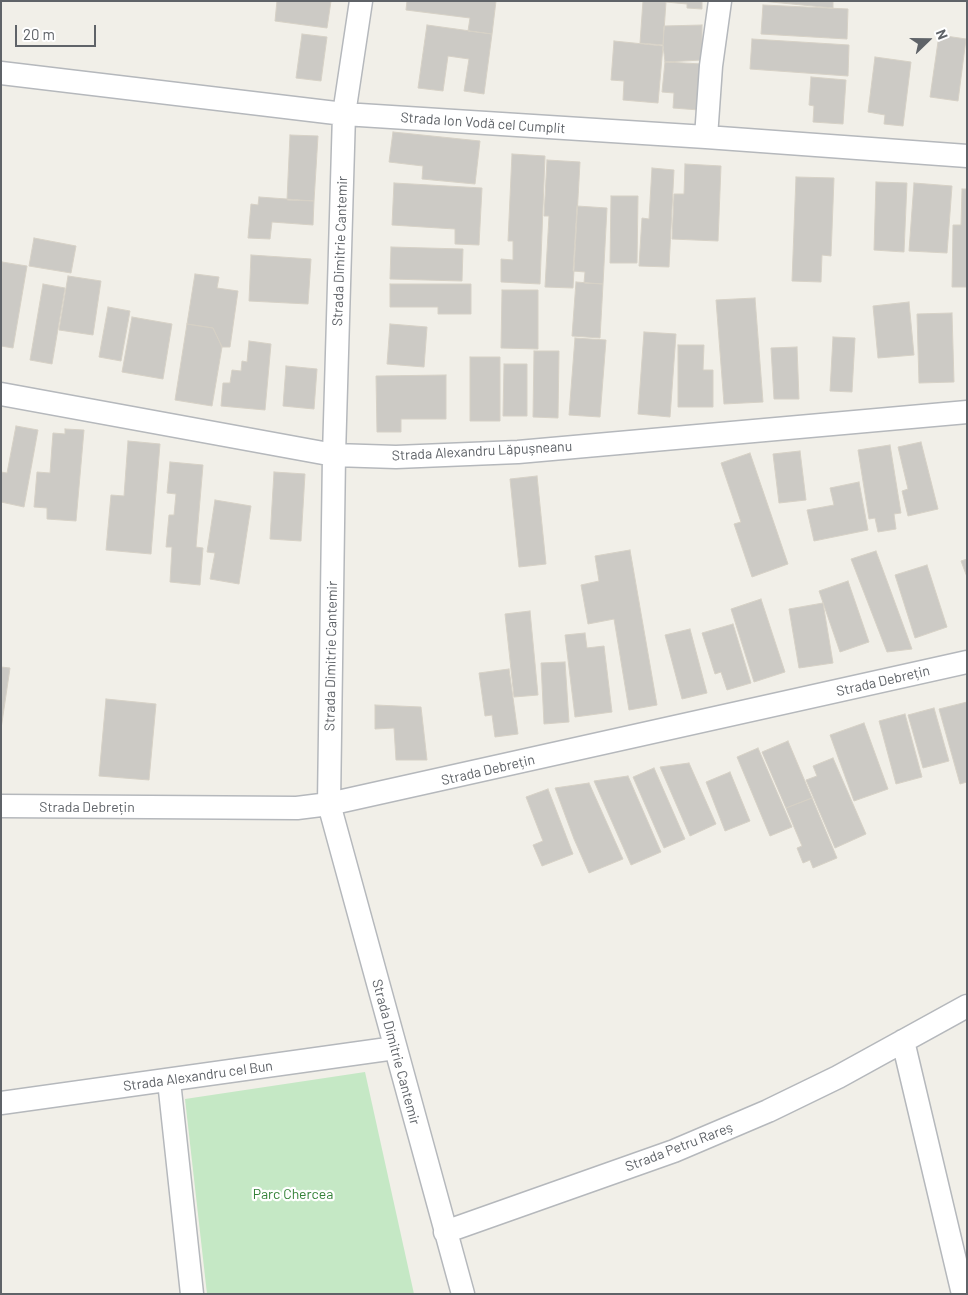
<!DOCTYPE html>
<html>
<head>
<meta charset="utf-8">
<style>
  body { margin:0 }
  #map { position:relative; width:968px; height:1295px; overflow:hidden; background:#f1efe8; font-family:Barlow,sans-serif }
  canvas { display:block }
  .frame { position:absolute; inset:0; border:2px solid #5f6368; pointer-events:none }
  .north { position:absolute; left:903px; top:15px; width:50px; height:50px; -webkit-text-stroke:4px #fff; paint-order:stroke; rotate:68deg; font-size:14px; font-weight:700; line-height:20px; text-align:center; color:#5f6368 }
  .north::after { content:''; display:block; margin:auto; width:18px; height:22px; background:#5f6368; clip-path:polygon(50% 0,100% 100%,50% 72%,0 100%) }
  .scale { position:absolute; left:15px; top:25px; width:81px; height:22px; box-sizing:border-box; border:2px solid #5f6368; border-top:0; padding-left:6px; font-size:15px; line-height:18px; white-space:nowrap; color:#5f6368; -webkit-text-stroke:4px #fff; paint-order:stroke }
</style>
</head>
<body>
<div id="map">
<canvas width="968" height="1295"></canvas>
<div class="frame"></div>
<div class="north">N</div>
<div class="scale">20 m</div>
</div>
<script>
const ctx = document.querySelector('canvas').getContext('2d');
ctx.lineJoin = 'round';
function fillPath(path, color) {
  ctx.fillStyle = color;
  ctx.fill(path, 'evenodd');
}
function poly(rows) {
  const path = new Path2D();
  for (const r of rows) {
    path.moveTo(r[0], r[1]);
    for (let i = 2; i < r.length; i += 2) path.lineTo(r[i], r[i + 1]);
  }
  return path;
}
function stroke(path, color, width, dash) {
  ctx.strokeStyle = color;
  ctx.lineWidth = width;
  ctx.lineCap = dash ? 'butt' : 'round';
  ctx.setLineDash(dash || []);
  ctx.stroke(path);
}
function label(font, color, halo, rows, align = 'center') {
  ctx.font = font + ' Barlow,sans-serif';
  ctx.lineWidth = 4.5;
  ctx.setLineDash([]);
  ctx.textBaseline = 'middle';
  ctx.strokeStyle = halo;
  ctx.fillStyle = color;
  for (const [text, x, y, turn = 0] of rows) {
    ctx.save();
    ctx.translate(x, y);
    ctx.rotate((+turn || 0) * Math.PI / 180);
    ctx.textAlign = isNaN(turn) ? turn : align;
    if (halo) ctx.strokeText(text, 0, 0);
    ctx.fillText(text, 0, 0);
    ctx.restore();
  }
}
fillPath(poly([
  [365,1072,414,1294,207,1294,185,1099]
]), '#c5e8c5');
const building = poly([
  [277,1,331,1,327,28,275,21,277,1],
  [407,1,496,1,492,34,468,31,470,18,406,10,407,1],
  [643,1,702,1,702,9,687,8,687,4,666,2,663,45,640,43,643,1],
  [761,1,833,1,833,8,761,1],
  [763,5,848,9,847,39,761,34,763,5],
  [427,25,492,34,484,94,464,91,469,59,448,56,443,91,418,88,427,25],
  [702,25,702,60,665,62,663,45,664,26,702,25],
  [302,34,327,37,321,81,296,78,302,34],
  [939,35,966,39,958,101,930,97,939,35],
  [752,39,849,45,848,76,750,69,752,39],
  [614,41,663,46,658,103,623,100,624,81,611,80,614,41],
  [875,57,911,62,903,126,884,124,885,115,868,112,875,57],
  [665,62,702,64,699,110,673,108,674,93,662,92,665,62],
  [811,77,846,80,843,124,813,122,814,106,809,105,811,77],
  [393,132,480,141,475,184,422,179,423,166,389,162,393,132],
  [290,135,318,136,314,201,287,200,290,135],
  [512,154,545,156,540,284,501,282,501,259,513,260,513,241,508,241,512,154],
  [547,160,580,162,573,288,545,287,549,216,544,216,547,160],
  [685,164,721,166,718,241,672,239,674,194,684,194,685,164],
  [652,168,674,170,669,267,639,266,642,218,649,219,652,168],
  [796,177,834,178,831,256,822,255,821,282,792,281,796,177],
  [876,182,907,183,904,252,874,250,876,182],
  [394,183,482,188,479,245,455,244,455,229,392,225,394,183],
  [914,183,952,186,947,253,909,251,914,183],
  [962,189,967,189,967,287,952,287,953,225,961,225,962,189],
  [611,196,638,196,637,263,610,263,611,196],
  [259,197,314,201,313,225,272,222,270,239,248,238,251,204,258,205,259,197],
  [577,206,607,208,603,284,584,283,585,272,573,271,577,206],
  [34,238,76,246,71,273,29,266,34,238],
  [391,247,463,249,462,281,390,279,391,247],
  [251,255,311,259,308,304,249,301,251,255],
  [2,262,27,266,13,348,1,346,2,262],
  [195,274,219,277,217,288,238,291,230,347,222,347,213,328,187,324,195,274],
  [68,276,101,281,93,335,59,330,68,276],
  [576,282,603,284,600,338,572,336,576,282],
  [43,284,65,288,52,364,30,360,43,284],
  [390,284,471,284,471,314,438,314,438,307,390,307,390,284],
  [502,290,538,290,538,349,501,348,502,290],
  [755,298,763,402,724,404,716,300,755,298],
  [909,302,914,355,878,358,873,306,909,302],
  [108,307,130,311,121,361,99,357,108,307],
  [952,313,954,382,919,383,917,314,952,313],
  [132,317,172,324,163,379,122,372,132,317],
  [187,324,213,328,222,347,212,406,175,400,187,324],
  [390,324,427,327,424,367,387,364,390,324],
  [644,332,676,334,670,417,638,414,644,332],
  [833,337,855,338,852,392,830,391,833,337],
  [575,338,606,340,600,417,569,415,575,338],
  [249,341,271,344,265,410,221,406,223,383,230,383,232,370,241,371,242,361,247,362,249,341],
  [678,345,704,345,703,370,713,370,713,407,678,407,678,345],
  [797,347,799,399,774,399,771,348,797,347],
  [534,351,559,351,558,418,533,417,534,351],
  [470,357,500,357,500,421,470,421,470,357],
  [504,364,527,364,527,416,503,416,504,364],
  [286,366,317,369,314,409,283,406,286,366],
  [446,375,446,419,401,419,401,432,377,432,376,376,446,375],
  [16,426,38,430,24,507,1,502,1,472,7,473,16,426],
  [65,429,84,430,76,521,47,519,47,508,34,507,37,472,50,473,53,433,65,434,65,429],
  [128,441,160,444,151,554,106,550,111,495,124,496,128,441],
  [921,442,938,509,908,516,902,491,908,489,898,447,921,442],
  [890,445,901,513,894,514,896,529,878,532,875,518,869,519,858,450,890,445],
  [800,451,806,500,779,503,773,454,800,451],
  [750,453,788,564,752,577,734,524,741,522,721,463,750,453],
  [170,462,203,465,196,547,203,548,200,585,170,582,172,547,166,547,169,515,174,515,176,494,167,493,170,462],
  [274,472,305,474,301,541,270,539,274,472],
  [537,476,546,564,519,567,510,479,537,476],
  [859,482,868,530,814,541,807,510,834,505,830,488,859,482],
  [215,500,251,506,239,584,210,579,215,553,207,552,215,500],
  [630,550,657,705,629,710,614,619,588,624,581,585,599,581,595,556,630,550],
  [876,551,912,649,887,652,851,559,876,551],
  [967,559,967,577,961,561,967,559],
  [927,565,947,627,915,638,895,575,927,565],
  [848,581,869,642,840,652,819,591,848,581],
  [761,599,785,672,754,682,731,609,761,599],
  [823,603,833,663,799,668,789,609,823,603],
  [530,611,538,695,514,697,505,614,530,611],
  [733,624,751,683,727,690,721,672,715,674,702,633,733,624],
  [690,629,707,693,682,699,665,635,690,629],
  [585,633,587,648,604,646,612,712,575,717,565,635,585,633],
  [565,662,569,722,544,724,541,663,565,662],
  [1,667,10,668,1,729,1,667],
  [509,669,518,734,495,737,492,715,485,716,479,673,509,669],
  [106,699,156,704,149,780,99,776,106,699],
  [967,702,967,782,960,784,939,709,967,702],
  [375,705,421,707,427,760,396,760,394,728,375,729,375,705],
  [934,708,949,761,923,768,908,715,934,708],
  [905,714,922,777,896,784,879,721,905,714],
  [864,723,888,789,854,801,830,735,864,723],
  [788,741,812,798,786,808,762,752,788,741],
  [758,748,792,827,770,836,737,757,758,748],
  [833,758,866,834,835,848,806,780,817,776,813,766,833,758],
  [689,763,716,824,690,836,660,767,689,763],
  [654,768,685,839,664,848,633,777,654,768],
  [730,772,750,821,725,831,706,782,730,772],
  [628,776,661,852,631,865,594,781,628,776],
  [589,783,623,859,589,873,574,839,555,788,589,783],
  [548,789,573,854,542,866,533,845,543,841,526,797,548,789],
  [812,798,837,858,813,868,810,860,803,863,797,848,802,846,786,808,812,798]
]);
fillPath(building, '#cccac5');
stroke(building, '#d6d1c6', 1);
const street = poly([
  [361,1,344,114,334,455,329,804,463,1294],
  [1,73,344,114,706,137,967,156],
  [706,137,711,66,720,1],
  [1,394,334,455,396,457,518,452,967,412],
  [1,806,297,808,329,804,967,662],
  [903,1041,963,1294],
  [169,1081,192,1294],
  [1,1103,395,1048],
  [445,1232,674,1151,768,1111,838,1077,967,1006]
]);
stroke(street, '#b5b8bc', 25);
stroke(street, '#fff', 22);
label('14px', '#5f6368', '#fff', [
  ["Strada Ion Vodă cel Cumplit",483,123,4],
  ["Strada Dimitrie Cantemir",340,251,-88],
  ["Strada Alexandru Lăpușneanu",482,451,-3],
  ["Strada Dimitrie Cantemir",331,656,-89],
  ["Strada Debrețin",883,681,-13],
  ["Strada Debrețin",488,770,-13],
  ["Strada Debrețin",87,807],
  ["Strada Dimitrie Cantemir",396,1052,75],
  ["Strada Alexandru cel Bun",198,1076,-8],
  ["Strada Petru Rareș",679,1147,-21]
]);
label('14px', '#348238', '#fff', [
  ["Parc Chercea",293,1194]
]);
</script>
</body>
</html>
